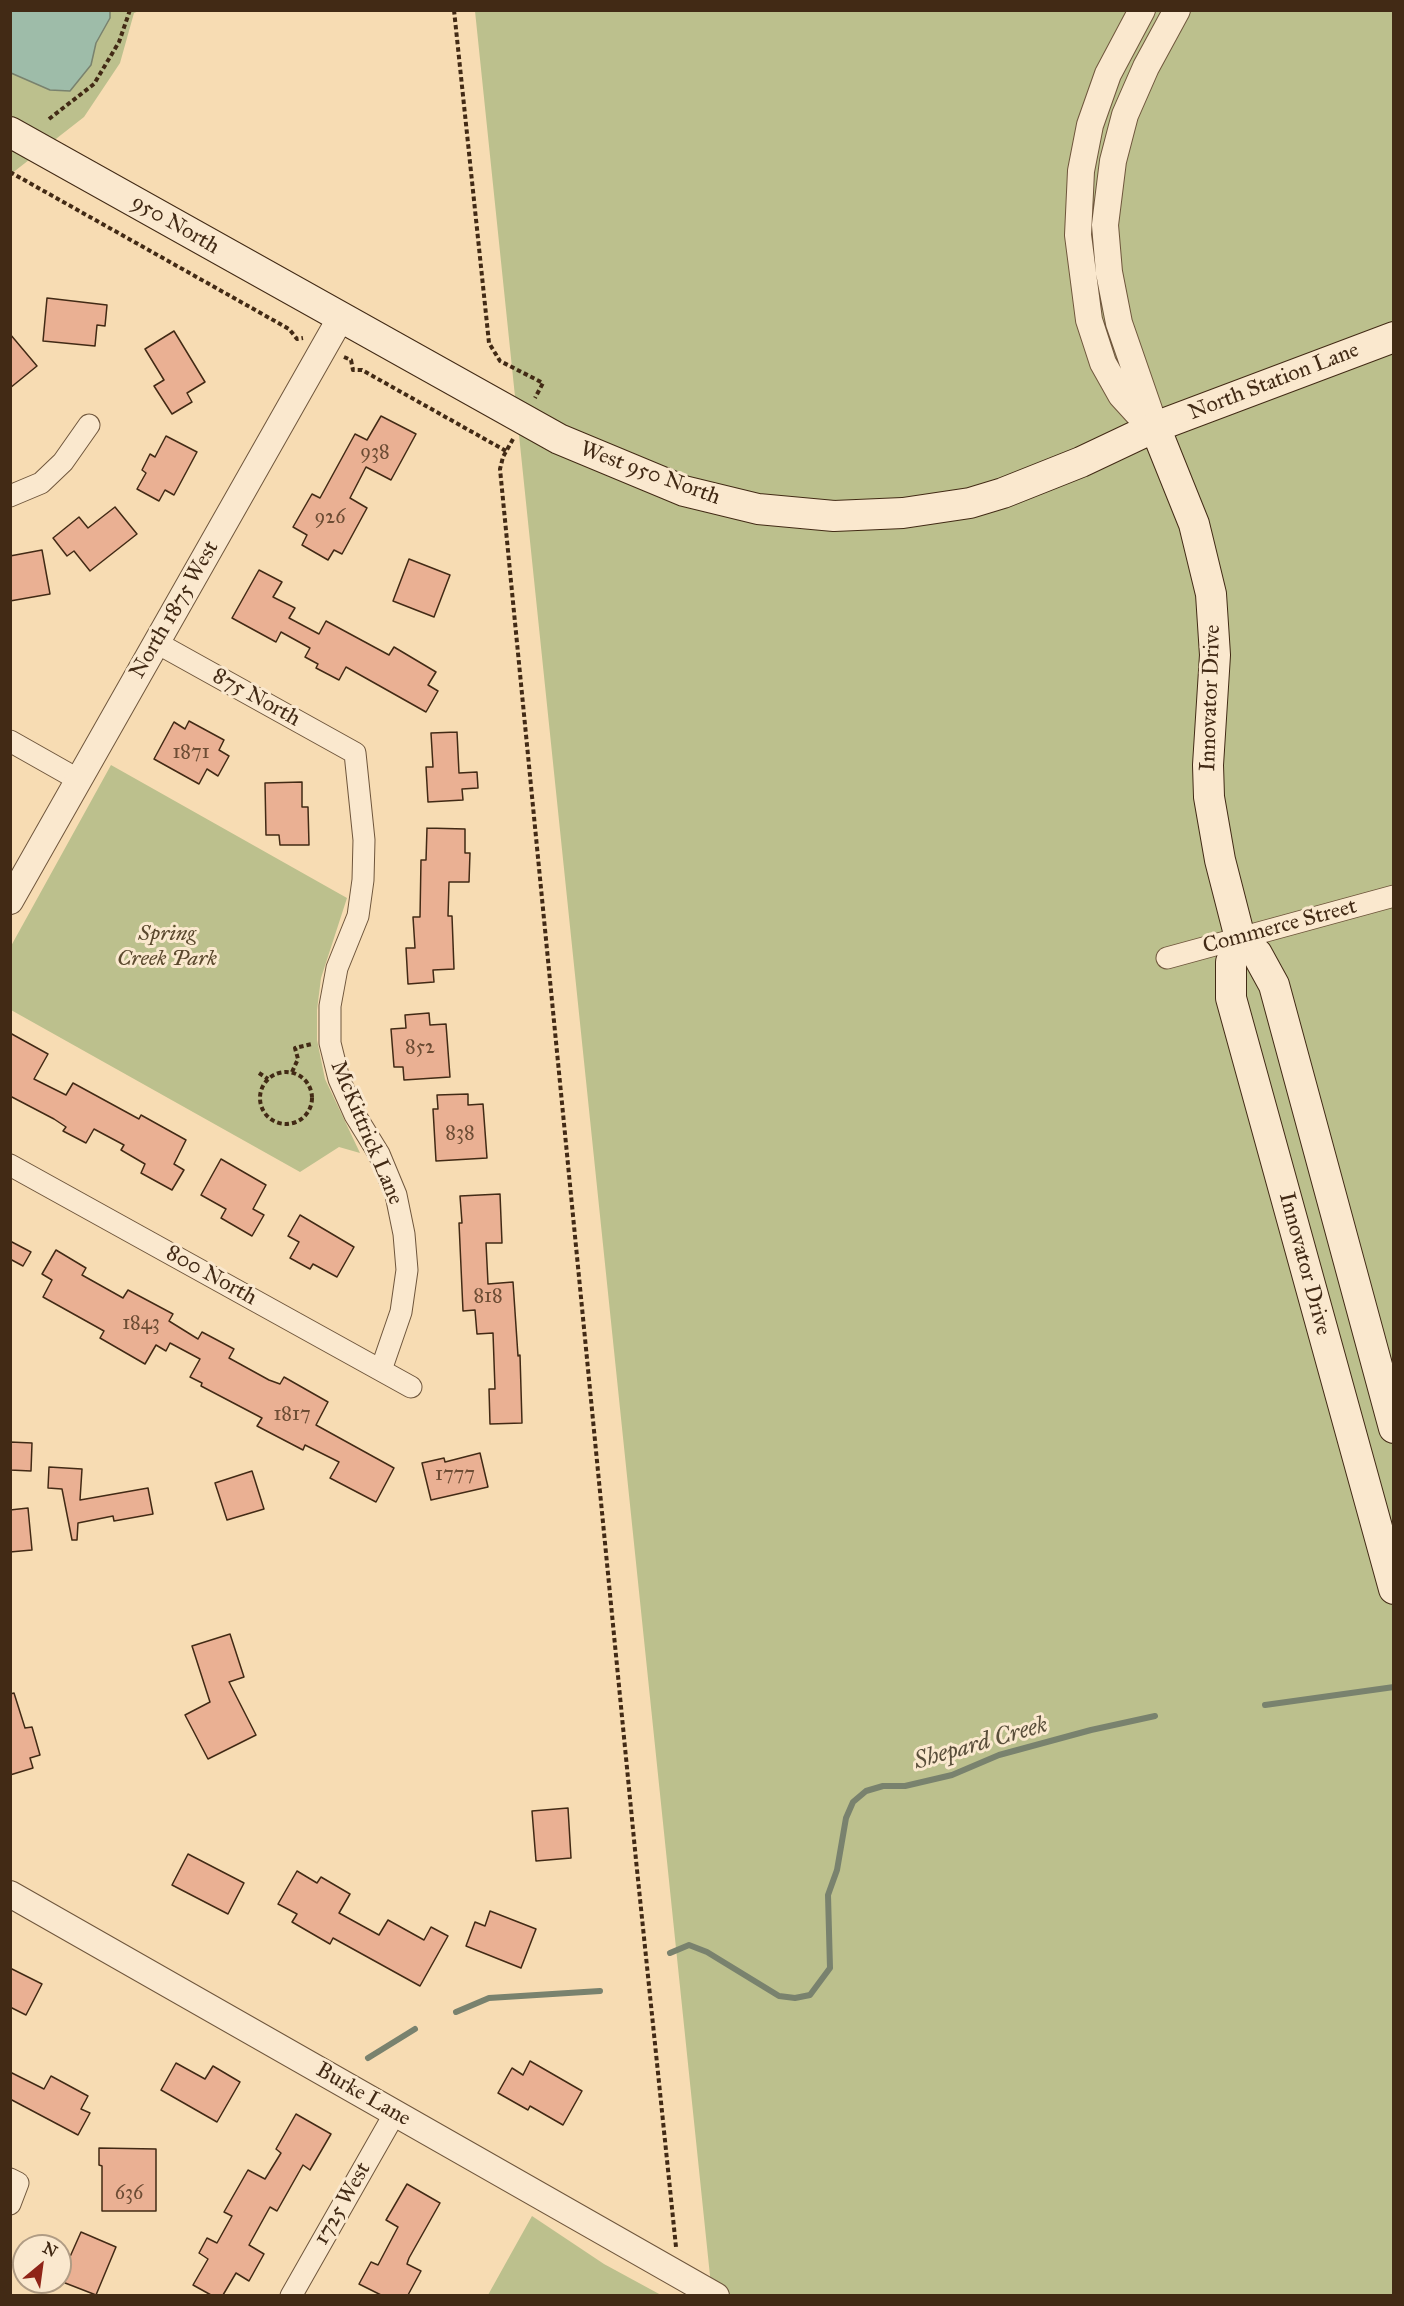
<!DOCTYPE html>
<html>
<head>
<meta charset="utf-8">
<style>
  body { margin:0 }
  #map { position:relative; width:1404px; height:2306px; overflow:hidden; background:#f7dcb3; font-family:"IM FELL Great Primer",serif }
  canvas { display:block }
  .frame { position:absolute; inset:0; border:12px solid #422a15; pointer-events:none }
  .north { position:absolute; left:12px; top:2234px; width:60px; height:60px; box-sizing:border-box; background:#fae8ce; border:2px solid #b09c84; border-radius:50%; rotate:29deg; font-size:16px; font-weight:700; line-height:24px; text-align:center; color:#422a15 }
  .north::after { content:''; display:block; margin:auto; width:21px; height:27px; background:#8f2418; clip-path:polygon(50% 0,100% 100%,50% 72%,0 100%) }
</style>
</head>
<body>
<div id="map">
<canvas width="1404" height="2306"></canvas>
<div class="frame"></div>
<div class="north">N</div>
</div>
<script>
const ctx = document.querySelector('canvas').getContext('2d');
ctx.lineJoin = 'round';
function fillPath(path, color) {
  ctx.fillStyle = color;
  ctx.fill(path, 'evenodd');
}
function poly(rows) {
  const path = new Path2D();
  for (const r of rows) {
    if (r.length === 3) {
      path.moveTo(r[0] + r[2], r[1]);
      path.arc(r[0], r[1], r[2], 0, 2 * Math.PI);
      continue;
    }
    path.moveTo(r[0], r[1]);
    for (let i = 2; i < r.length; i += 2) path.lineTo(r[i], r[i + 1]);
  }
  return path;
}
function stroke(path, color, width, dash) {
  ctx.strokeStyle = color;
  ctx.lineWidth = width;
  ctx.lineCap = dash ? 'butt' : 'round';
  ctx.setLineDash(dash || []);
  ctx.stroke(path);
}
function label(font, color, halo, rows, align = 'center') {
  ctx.font = font + ' "IM FELL Great Primer",serif';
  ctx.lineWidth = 6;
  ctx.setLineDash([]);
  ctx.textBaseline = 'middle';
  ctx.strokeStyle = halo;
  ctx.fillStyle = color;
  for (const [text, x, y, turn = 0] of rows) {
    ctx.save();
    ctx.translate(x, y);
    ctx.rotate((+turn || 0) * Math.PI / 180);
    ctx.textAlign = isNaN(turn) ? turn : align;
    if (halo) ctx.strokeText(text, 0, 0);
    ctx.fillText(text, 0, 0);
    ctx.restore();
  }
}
fillPath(poly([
  [11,11,139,11,134,13,120,63,84,117,11,174],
  [475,11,1393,11,1393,2295,712,2295],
  [111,765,347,898,321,978,317,1010,317,1040,325,1079,360,1153,339,1147,300,1172,11,1010,11,946],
  [532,2216,604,2264,661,2295,488,2295]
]), '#bcc08d');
const water = poly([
  [11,10,110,11,110,18,96,43,91,65,70,91,50,90,11,73,11,10]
]);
fillPath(water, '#9ebca9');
stroke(water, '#79826e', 1.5);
stroke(poly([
  [1265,1705,1394,1687],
  [670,1953,689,1945,707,1952,779,1996,795,1998,810,1995,830,1968,828,1895,837,1870,846,1818,853,1802,866,1791,883,1786,905,1786,952,1775,999,1755,1091,1730,1155,1716],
  [456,2012,489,1998,600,1991],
  [368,2058,415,2029]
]), '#79826e', 6);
const building = poly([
  [47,298,107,305,105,326,97,325,95,346,43,341,47,298],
  [174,331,205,382,187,393,192,402,172,414,154,386,164,380,145,349,174,331],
  [10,334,37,366,10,388,10,334],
  [381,416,416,434,391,480,366,467,350,498,367,508,342,554,334,550,328,560,302,545,307,535,293,527,312,494,320,498,355,434,367,440,381,416],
  [166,436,197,452,174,495,165,490,159,501,137,489,146,473,142,470,150,454,155,457,166,436],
  [115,507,137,534,90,571,74,551,67,556,53,538,79,517,88,528,115,507],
  [42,550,50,594,10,601,10,556,42,550],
  [409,559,450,575,434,617,393,601,409,559],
  [259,570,282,582,273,597,295,608,289,618,319,634,326,621,389,655,394,647,436,672,428,685,438,691,426,712,346,667,339,680,316,668,318,664,305,657,310,648,281,632,276,642,232,618,259,570],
  [189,721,224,740,219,750,229,756,218,776,207,769,199,784,154,759,174,722,185,729,189,721],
  [457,732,459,773,477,772,478,788,462,789,463,800,428,802,426,767,433,767,431,733,457,732],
  [302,782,302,807,308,807,309,845,280,845,279,835,266,835,265,783,302,782],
  [427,828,465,829,465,853,470,853,469,882,449,882,448,916,452,916,454,969,433,970,434,982,408,984,406,948,415,948,413,917,420,917,421,860,426,860,427,828],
  [429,1013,430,1025,446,1024,450,1077,404,1080,403,1067,394,1067,391,1029,406,1028,405,1015,429,1013],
  [10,1033,48,1054,34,1079,66,1095,73,1083,139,1119,141,1115,186,1140,174,1164,184,1170,172,1190,141,1173,145,1164,121,1150,124,1145,94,1129,86,1143,63,1131,66,1127,54,1119,10,1096,10,1033],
  [468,1094,468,1105,483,1104,487,1158,436,1161,433,1109,438,1109,437,1095,468,1094],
  [221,1159,266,1185,253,1209,264,1215,252,1236,221,1218,226,1209,201,1195,221,1159],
  [500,1194,502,1243,486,1243,488,1284,513,1282,518,1356,520,1355,522,1423,490,1424,489,1389,495,1389,493,1333,477,1334,475,1310,463,1311,459,1223,462,1223,460,1196,500,1194],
  [300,1215,354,1247,337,1277,313,1264,310,1269,290,1258,299,1242,288,1236,300,1215],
  [10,1241,31,1252,23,1266,10,1259,10,1241],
  [56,1250,86,1268,82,1275,123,1298,128,1290,173,1314,169,1321,198,1339,202,1332,234,1349,229,1358,269,1380,280,1384,284,1377,328,1402,316,1425,394,1468,376,1502,330,1478,339,1462,305,1445,303,1450,257,1426,262,1418,201,1386,202,1383,190,1377,200,1359,170,1343,166,1351,156,1345,145,1364,100,1338,104,1331,43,1297,52,1280,42,1274,56,1250],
  [10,1442,32,1443,31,1471,10,1470,10,1442],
  [480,1453,488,1487,431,1500,422,1463,444,1458,445,1462,480,1453],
  [49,1467,82,1469,80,1500,148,1488,153,1514,114,1521,113,1516,78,1523,77,1540,72,1540,62,1489,48,1488,49,1467],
  [252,1471,264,1509,227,1520,215,1483,252,1471],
  [28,1508,32,1550,10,1552,10,1510,28,1508],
  [230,1634,244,1677,229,1682,256,1735,208,1759,185,1715,210,1702,192,1646,230,1634],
  [14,1693,25,1728,32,1727,40,1755,30,1758,33,1768,10,1775,10,1694,14,1693],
  [568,1808,571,1858,536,1861,532,1811,568,1808],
  [188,1854,244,1883,228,1914,172,1885,188,1854],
  [297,1871,317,1883,321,1877,350,1894,339,1913,379,1935,388,1920,424,1940,431,1927,448,1936,420,1986,333,1938,330,1944,292,1922,297,1914,278,1904,297,1871],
  [490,1911,536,1929,521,1968,466,1946,475,1922,485,1926,490,1911],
  [10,1968,42,1984,26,2015,10,2007,10,1968],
  [530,2061,582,2091,563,2125,530,2106,528,2110,498,2093,512,2068,523,2075,530,2061],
  [176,2063,205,2079,213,2066,240,2082,217,2122,161,2090,176,2063],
  [10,2072,44,2089,51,2076,88,2096,81,2109,90,2113,78,2135,10,2099,10,2072],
  [296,2114,331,2134,310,2170,303,2165,277,2211,270,2207,249,2245,264,2254,249,2281,236,2273,223,2295,211,2295,193,2285,208,2259,199,2253,207,2238,217,2243,232,2216,224,2212,248,2170,265,2179,281,2153,276,2149,296,2114],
  [99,2148,156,2149,156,2211,102,2211,102,2166,99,2165,99,2148],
  [407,2184,440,2203,409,2258,407,2264,421,2271,408,2295,381,2295,359,2284,371,2262,378,2265,398,2227,386,2220,407,2184],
  [81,2232,116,2247,96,2295,60,2281,60,2255,69,2259,81,2232]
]);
fillPath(building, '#eab093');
stroke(building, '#422a15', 1.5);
const minor = poly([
  [10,496,41,483,63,462,89,425],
  [157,643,355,753,364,840,363,880,358,916,337,968,330,1006,330,1043,339,1079,355,1115,379,1154,396,1195,404,1234,407,1270,401,1312,381,1370],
  [10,741,79,780],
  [1167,958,1394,896],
  [10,1165,411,1387],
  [10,2179,18,2183,10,2204],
  [291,2296,395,2113]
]);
const tertiary = poly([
  [1142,10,1108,74,1090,125,1081,171,1078,235,1089,320,1103,363,1121,395,1142,418,1155,427],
  [1155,427,1119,323,1109,272,1105,225,1113,161,1125,115,1146,67,1177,10],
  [10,901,340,319],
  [10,1894,716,2296]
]);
const secondary = poly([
  [10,132,559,439,684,491,758,509,834,516,903,513,970,503,1003,493,1081,462,1155,427,1394,337],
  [1155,427,1194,524,1211,594,1215,655,1208,765,1209,797,1220,860,1240,938,1257,954,1274,985,1394,1428],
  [1240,938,1231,962,1231,998,1394,1589]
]);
stroke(minor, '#6f563c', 23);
stroke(tertiary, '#6f563c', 28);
stroke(secondary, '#422a15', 32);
stroke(poly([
  [454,10,489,343,500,361,543,383,535,398],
  [49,119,94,84,119,42,130,10],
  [10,172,289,329,297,339,303,338],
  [344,357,351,360,353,370,362,370,506,451],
  [513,439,503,457,500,469,636,1860,676,2247],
  [292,1072,298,1059,295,1048,312,1044],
  [286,1098,26],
  [259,1073,268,1079]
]), '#422a15', 4, [4.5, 3]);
stroke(minor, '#fae8ce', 21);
stroke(tertiary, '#fae8ce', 26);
stroke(secondary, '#fae8ce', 30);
label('20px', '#6c4c34', null, [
  ["938",375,453],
  ["926",330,518],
  ["1871",191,753],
  ["852",420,1048],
  ["838",460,1134],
  ["818",488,1297],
  ["1843",141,1324],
  ["1817",292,1415],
  ["1777",455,1475],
  ["636",129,2194]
]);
label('22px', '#422a15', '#fae8ce', [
  ["950 North",175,225,30],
  ["North Station Lane",1274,382,-21],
  ["West 950 North",650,474,20],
  ["North 1875 West",175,610,-60],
  ["875 North",256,698,29],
  ["Innovator Drive",1211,698,-88],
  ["Commerce Street",1280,927,-15],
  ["McKittrick Lane",366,1133,67],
  ["Innovator Drive",1304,1264,75],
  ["800 North",211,1276,29],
  ["Burke Lane",363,2095,30],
  ["1725 West",343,2204,-60]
]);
label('italic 22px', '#5a482d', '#fae8ce', [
  ["Spring",167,935],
  ["Creek Park",167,960]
]);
label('italic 24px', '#594e3a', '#fae8ce', [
  ["Shepard Creek",981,1744,-16]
]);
</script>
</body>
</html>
